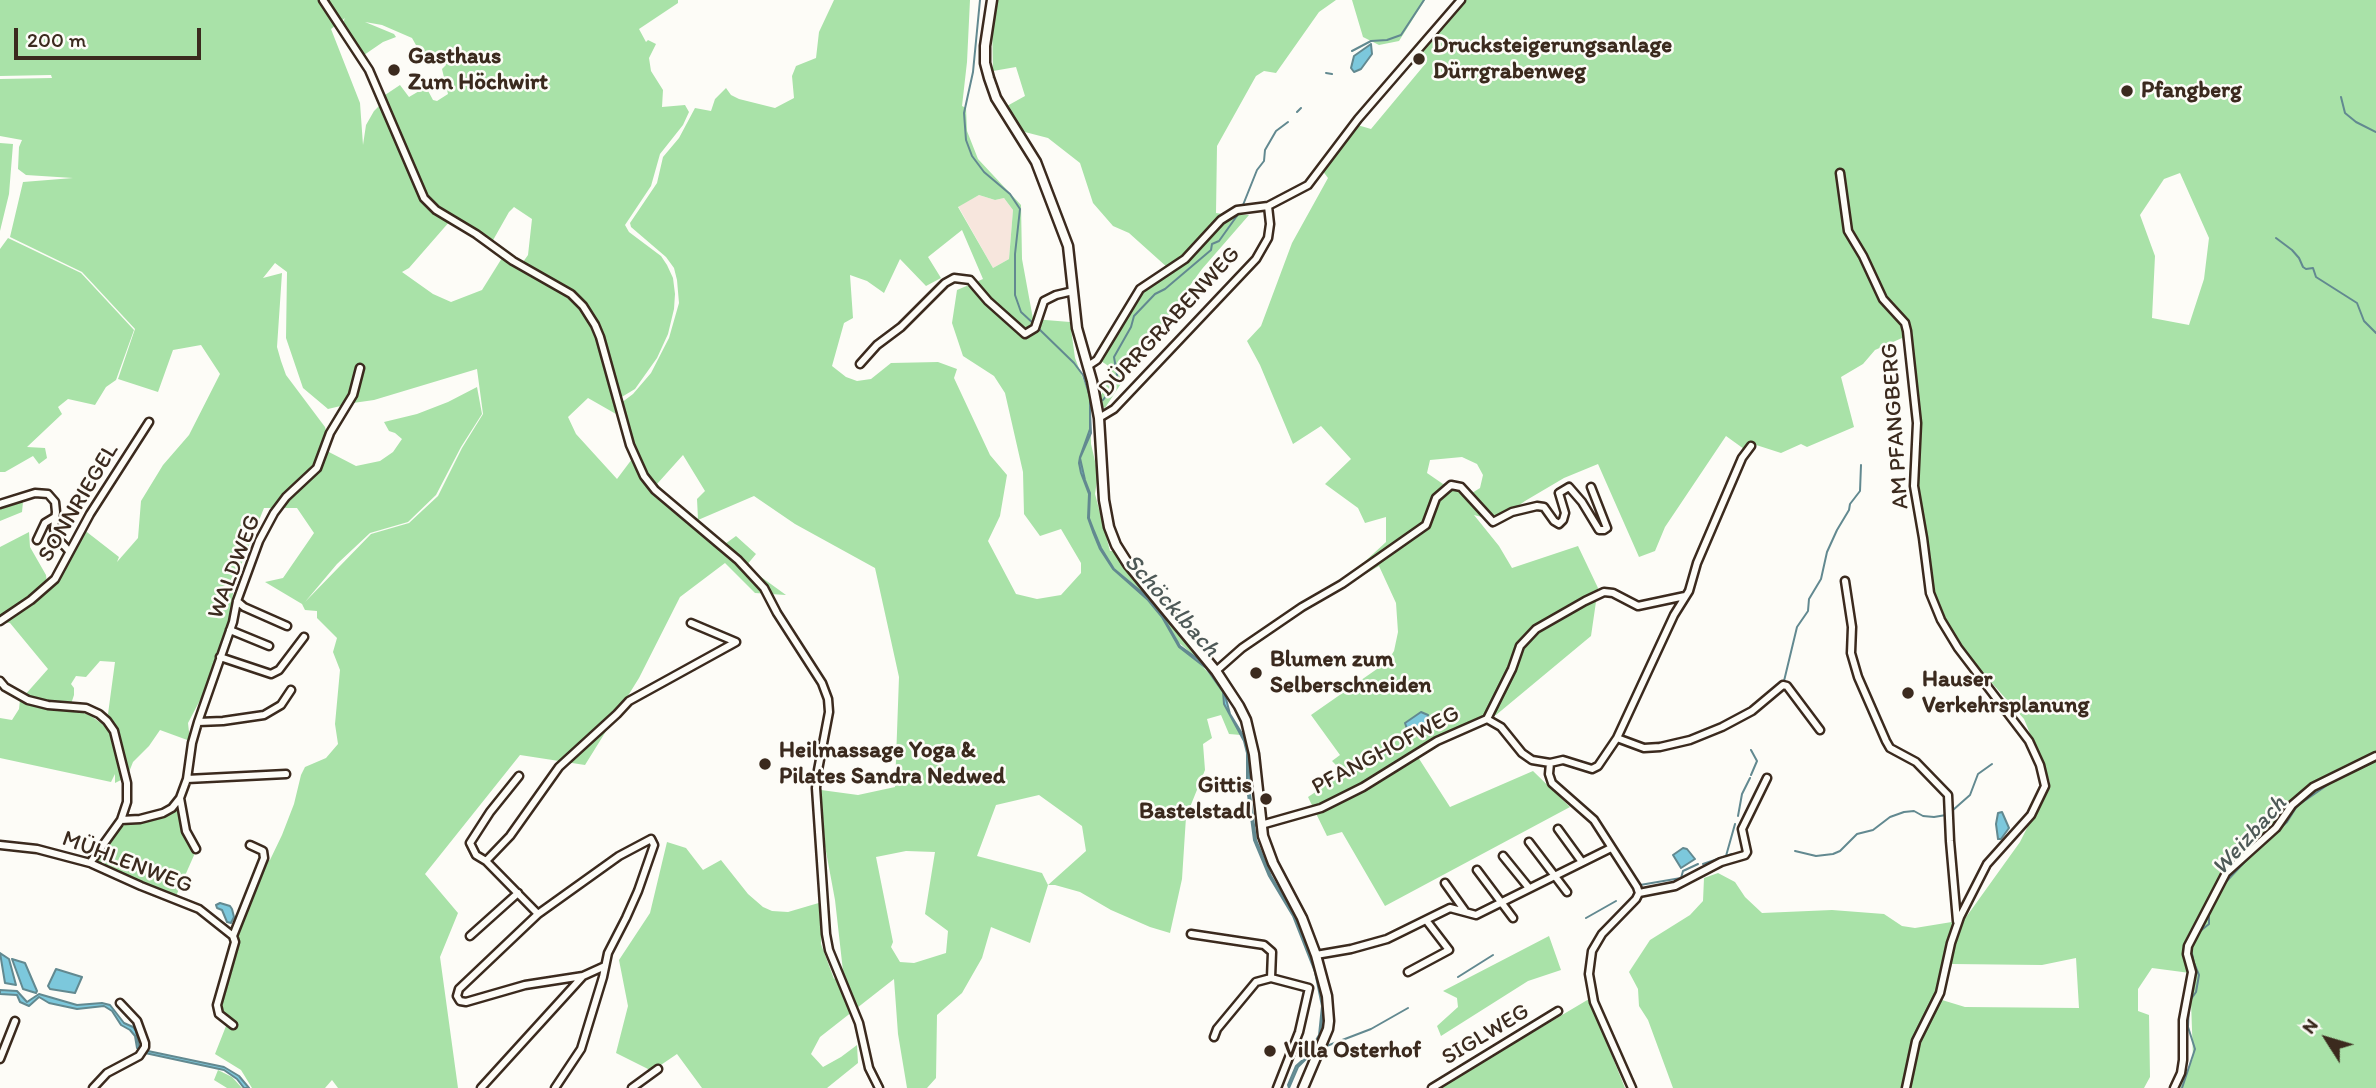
<!DOCTYPE html>
<html>
<head>
<meta charset="utf-8">
<style>
  body { margin:0 }
  #map { position:relative; width:2376px; height:1088px; overflow:hidden; background:#fdfcf7; font-family:Itim,sans-serif }
  canvas { display:block }
  .north { position:absolute; left:2292px; top:1004px; width:70px; height:70px; -webkit-text-stroke:5px #fdfcf7; paint-order:stroke; rotate:307deg; font-size:19px; font-weight:700; line-height:28px; text-align:center; color:#3b2a1e }
  .north::after { content:''; display:block; margin:auto; width:24px; height:32px; background:#3b2a1e; clip-path:polygon(50% 0,100% 100%,50% 72%,0 100%) }
  .scale { position:absolute; left:14px; top:28px; width:187px; height:32px; box-sizing:border-box; border:4px solid #3b2a1e; border-top:0; padding-left:9px; font-size:21px; line-height:24px; white-space:nowrap; color:#3b2a1e; -webkit-text-stroke:5px #fdfcf7; paint-order:stroke }
</style>
</head>
<body>
<div id="map">
<canvas width="2376" height="1088"></canvas>
<div class="north">N</div>
<div class="scale">200 m</div>
</div>
<script>
const ctx = document.querySelector('canvas').getContext('2d');
ctx.lineJoin = 'round';
function fillPath(path, color) {
  ctx.fillStyle = color;
  ctx.fill(path, 'evenodd');
}
function poly(rows) {
  const path = new Path2D();
  for (const r of rows) {
    path.moveTo(r[0], r[1]);
    for (let i = 2; i < r.length; i += 2) path.lineTo(r[i], r[i + 1]);
  }
  return path;
}
function stroke(path, color, width, dash) {
  ctx.strokeStyle = color;
  ctx.lineWidth = width;
  ctx.lineCap = dash ? 'butt' : 'round';
  ctx.setLineDash(dash || []);
  ctx.stroke(path);
}
function label(font, color, halo, rows, align = 'center') {
  ctx.font = font + ' Itim,sans-serif';
  ctx.lineWidth = 5;
  ctx.setLineDash([]);
  ctx.textBaseline = 'middle';
  ctx.strokeStyle = halo;
  ctx.fillStyle = color;
  for (const [text, x, y, turn = 0] of rows) {
    ctx.save();
    ctx.translate(x, y);
    ctx.rotate((+turn || 0) * Math.PI / 180);
    ctx.textAlign = isNaN(turn) ? turn : align;
    if (halo) ctx.strokeText(text, 0, 0);
    ctx.fillText(text, 0, 0);
    ctx.restore();
  }
}
fillPath(poly([
  [979,195,995,200,1004,198,1013,210,1009,259,993,268,958,206]
]), '#f7e6dd');
fillPath(poly([
  [0,0,678,0,678,3,639,29,646,42,648,40,656,44,649,58,651,71,663,90,662,107,685,105,689,112,683,125,660,154,651,186,625,225,629,232,661,256,667,265,673,278,675,294,674,309,668,334,657,358,635,389,620,398,589,311,572,290,523,262,528,255,532,219,514,207,509,212,492,242,443,209,426,194,385,95,400,85,409,97,426,87,433,100,437,101,448,94,442,69,446,65,444,62,437,61,430,51,421,54,412,38,382,25,365,22,394,34,396,37,383,42,364,55,343,22,345,18,331,29,360,103,363,145,366,125,374,111,379,106,383,106,422,200,450,221,409,268,402,272,433,294,451,302,482,290,502,258,526,274,563,293,577,306,590,324,597,340,616,414,588,398,568,417,576,434,617,479,632,459,639,457,621,403,633,394,651,373,669,338,679,303,677,280,674,268,666,257,631,227,630,223,657,183,663,157,679,138,695,108,711,111,715,99,726,88,731,95,739,99,775,108,794,98,792,76,796,66,816,58,819,32,834,0,970,0,967,62,962,106,966,108,967,131,978,159,1021,205,1022,259,1033,319,1070,322,1075,358,1090,397,1091,444,1098,474,1095,494,1110,551,1116,551,1202,663,1176,640,1175,641,1179,647,1197,660,1217,683,1223,692,1224,704,1229,714,1241,735,1229,734,1221,715,1207,719,1212,738,1203,744,1205,770,1186,817,1182,879,1170,933,1150,927,1111,910,1080,892,1055,885,1048,885,1030,943,991,927,982,958,962,993,937,1015,936,1078,927,1088,907,1088,898,1034,894,979,820,1037,811,1054,823,1067,841,1057,857,1045,858,1063,827,1088,702,1088,677,1054,652,1071,616,1053,628,1006,619,960,650,913,667,842,686,848,703,870,721,860,748,894,763,907,772,911,788,912,822,902,821,944,834,979,843,971,835,900,825,846,821,790,858,795,895,787,899,677,875,568,795,524,754,496,698,520,725,544,736,536,756,554,746,566,786,595,755,593,725,563,680,597,639,678,585,765,520,755,425,874,458,913,440,957,458,1088,338,1088,332,1080,325,1088,252,1088,241,1070,215,1054,228,1021,221,1014,219,1007,221,993,239,940,238,929,266,861,270,860,282,835,294,804,301,775,305,767,326,758,338,744,335,724,340,670,333,652,337,638,317,618,317,611,305,610,302,604,265,582,283,578,314,533,297,508,279,508,318,470,327,451,356,466,380,461,393,452,402,439,395,433,389,431,384,422,417,414,448,402,477,387,482,414,461,447,436,495,408,522,370,533,337,564,305,602,371,534,409,523,438,496,462,448,483,414,477,369,374,400,353,403,328,409,303,388,286,338,287,272,275,263,263,278,282,273,277,347,281,361,286,375,325,427,327,434,315,468,275,508,264,508,235,580,229,621,208,685,188,723,190,741,160,730,149,746,133,762,127,777,115,783,115,774,111,782,0,758,0,718,12,720,19,709,20,700,35,707,81,712,91,716,105,726,112,737,115,750,116,728,108,714,115,662,100,661,86,677,76,676,71,684,74,688,74,695,71,704,49,703,24,696,48,669,10,623,0,622,0,547,29,532,30,547,46,575,47,584,19,604,21,608,51,586,83,529,119,557,117,562,138,538,141,501,163,465,189,435,220,374,201,345,173,350,158,392,118,379,135,329,82,272,10,237,23,182,73,178,26,175,18,169,19,147,22,140,0,136,0,79,52,78,51,75,0,76],
  [979,195,995,200,1004,198,1013,210,1009,259,993,268,958,207],
  [962,230,983,279,957,290,952,323,963,356,994,376,1005,393,1023,472,1024,514,1040,536,1061,529,1081,563,1081,573,1061,595,1037,599,1016,594,988,541,1000,516,1007,475,990,455,954,378,957,369,938,362,891,363,871,379,857,381,846,377,832,366,844,323,853,318,850,275,867,281,884,293,900,259,926,286,941,278,928,257],
  [683,455,705,491,697,499,698,519,671,498,657,484],
  [1039,795,1082,826,1086,851,1048,885,1042,873,977,856,996,805],
  [906,851,935,852,925,914,948,931,946,953,914,963,900,962,891,947,893,942,876,857],
  [995,0,1336,0,1319,12,1276,73,1264,71,1256,76,1217,146,1216,213,1223,214,1196,245,1168,268,1129,233,1113,226,1093,203,1080,163,1048,138,1021,131,990,101,1001,102,1007,106,1025,96,1016,67,993,71,992,23],
  [1352,0,1425,0,1399,41,1379,45,1363,37],
  [1458,0,2376,0,2376,1088,2180,1088,2193,1058,2190,973,2152,968,2138,989,2138,1011,2149,1015,2150,1077,2144,1088,1673,1088,1648,1020,1639,1006,1638,989,1629,972,1650,940,1690,915,1703,901,1704,878,1718,873,1735,882,1745,897,1762,913,1832,910,1884,914,1902,926,1915,928,1964,920,2020,842,2050,782,2024,719,1941,626,1924,563,1909,476,1913,440,1910,375,1908,356,1902,338,1875,350,1863,364,1841,377,1854,427,1807,447,1801,444,1781,453,1750,443,1744,449,1726,436,1665,527,1655,551,1639,557,1598,464,1564,478,1525,501,1497,521,1474,515,1499,546,1512,568,1578,546,1598,588,1591,636,1496,715,1485,717,1416,754,1450,807,1533,771,1570,807,1385,906,1342,832,1327,836,1308,797,1344,773,1332,761,1340,755,1311,715,1387,662,1394,651,1398,632,1396,603,1379,566,1355,580,1347,578,1386,542,1386,517,1365,523,1358,508,1325,484,1351,459,1321,426,1293,444,1260,365,1247,341,1261,326,1292,243,1328,178,1322,170,1354,124,1371,129,1426,63,1418,48],
  [2180,173,2209,238,2204,279,2189,325,2152,318,2155,256,2140,215,2164,179],
  [1462,457,1477,464,1483,475,1480,488,1472,493,1450,482,1443,484,1427,473,1430,460],
  [2076,958,2079,1008,1965,1007,1942,1000,1952,964,2042,965],
  [0,143,13,144,9,194,0,231],
  [1232,214,1249,215,1202,269,1145,347,1105,408,1103,407,1101,395,1111,377,1110,367,1101,361,1143,291,1154,281,1170,273,1204,245],
  [8,238,81,273,134,330,116,380,106,387,95,405,68,399,58,407,62,414,27,447,45,448,47,458,39,464,33,456,5,472,0,472,0,249],
  [23,502,22,512,0,521,0,509],
  [180,809,183,831,195,853,176,896,96,863,95,861,116,829,127,824,154,818,165,815,173,810],
  [1549,936,1561,970,1528,981,1441,1036,1437,1026,1458,1007,1457,998,1443,991],
  [1589,999,1625,1088,1440,1088,1466,1072],
  [218,1070,232,1077,242,1088,227,1088,214,1080]
]), '#a9e2a8');
const water = poly([
  [1371,44,1372,54,1361,69,1354,72,1351,68,1354,56,1371,44],
  [1090,412,1091,433,1080,458,1085,480,1090,493,1089,518,1094,531,1101,548,1114,569,1150,599,1163,617,1180,646,1198,659,1208,669,1224,691,1230,714,1246,740,1248,750,1250,794,1256,840,1271,876,1294,915,1316,972,1324,1006,1320,1035,1307,1058,1298,1067,1289,1088,1288,1085,1296,1066,1306,1057,1319,1035,1322,1006,1315,972,1293,916,1269,876,1254,840,1247,787,1247,753,1244,741,1224,704,1223,692,1206,668,1179,647,1162,617,1148,600,1113,569,1100,549,1093,532,1088,518,1089,494,1081,473,1079,463,1080,457,1090,429,1090,412],
  [1421,712,1428,715,1427,722,1412,732,1407,729,1405,723,1421,712],
  [2002,812,2009,828,2001,839,1998,839,1996,824,1998,813,2002,812],
  [1683,848,1687,849,1695,859,1681,868,1673,855,1683,848],
  [220,903,230,906,232,909,234,917,231,923,227,922,222,910,217,908,216,905,220,903],
  [0,953,9,959,16,985,5,983,0,953],
  [12,959,25,963,37,991,36,993,23,989,12,959],
  [56,969,82,977,75,993,50,989,48,986,56,969],
  [0,990,17,991,27,1002,39,994,77,1005,102,1003,110,1005,124,1023,133,1027,136,1031,139,1046,148,1051,224,1067,239,1076,249,1088,244,1088,237,1079,224,1070,145,1053,137,1048,135,1036,130,1030,121,1025,112,1011,104,1006,77,1009,49,1003,39,997,29,1006,20,1002,17,995,0,994,0,990]
]);
fillPath(water, '#7cc8dc');
stroke(water, '#628990', 2);
stroke(poly([
  [980,0,973,72,964,113,966,140,972,156,984,172,1010,194,1020,209,1015,254,1015,295,1021,312,1034,324],
  [1352,51,1371,41,1387,40,1401,35,1424,0],
  [1326,73,1332,74],
  [2341,97,2345,113,2356,122,2376,132],
  [1297,112,1301,108],
  [1243,205,1257,170,1264,161,1265,150,1276,131,1288,122],
  [2276,238,2292,250,2299,258,2303,267,2306,269,2313,268,2316,277,2357,303,2364,321,2376,333],
  [1038,328,1074,363,1083,375,1090,397,1090,412],
  [1103,400,1115,384,1117,375,1114,357,1131,327,1134,316,1155,294,1165,289,1211,250,1212,244,1219,241,1239,213],
  [1784,681,1797,627,1808,611,1809,599,1821,579,1827,552,1837,530,1849,510,1850,504,1860,491,1861,465],
  [1751,750,1757,761,1751,775],
  [1953,810,1970,795,1978,774,1992,764],
  [1738,816,1742,794,1750,778],
  [1795,851,1816,856,1833,854,1840,851,1857,834,1873,830,1890,817,1904,812,1914,811,1923,816,1934,817,1946,815],
  [1726,856,1735,824],
  [1703,864,1732,854],
  [1640,885,1681,878,1683,871,1698,864],
  [1586,918,1616,901],
  [2199,932,2209,924,2209,914,2223,885,2256,850,2287,822,2297,806,2336,779,2376,761],
  [1458,977,1493,955],
  [1324,1047,1371,1029,1408,1008],
  [2182,1088,2195,1049,2188,1027,2189,1002,2196,992,2199,975,2194,963,2191,949]
]), '#628990', 2);
const minor = poly([
  [323,0,369,70,424,198,436,210,476,234,513,261,571,294,583,306,595,325,600,337,630,445,644,476,655,490,738,560,764,588,777,613,822,683,828,699,829,712,818,770,816,788,826,934,829,950,859,1023,869,1068,879,1088],
  [1840,173,1848,231,1863,256,1883,299,1905,323,1907,331,1917,423,1914,486,1923,538,1930,593,1941,620,1958,648,2029,741,2040,765,2045,786,2031,815,1987,864,1960,917,1951,943,1940,993,1916,1041,1906,1088],
  [860,364,877,345,901,327,945,283,954,278,970,280,988,301,1025,334,1035,328,1044,301,1056,295,1073,291],
  [1088,366,1097,360,1140,289,1185,259,1221,220,1237,210,1268,206,1308,185,1358,119,1461,0],
  [1099,418,1114,409,1256,259,1268,238,1270,224,1268,206],
  [0,504,35,493,48,494,55,502,56,512,54,529,56,537,69,551],
  [37,540,45,523,55,517],
  [1845,581,1852,627,1851,653,1858,677,1886,741,1890,748,1916,762,1948,795,1950,841,1957,921],
  [237,601,244,607,287,626],
  [0,621,31,600,55,579,90,514,149,422],
  [230,630,269,646],
  [220,657,271,674,279,670,304,637],
  [1216,671,1242,648,1302,607,1342,584,1426,525,1436,498,1451,485,1461,487,1493,522,1512,512,1537,506,1544,507,1554,521,1559,524,1563,520,1565,513,1559,493,1569,487,1582,502,1599,530,1604,530,1607,528,1591,487],
  [0,681,5,687,28,700,48,705,86,708,99,714,107,721,114,731,127,783,127,802,121,820],
  [1487,719,1501,727,1522,753,1532,760,1550,763],
  [198,722,223,721,264,715,281,705,291,690],
  [1617,738,1644,748,1660,747,1690,740,1722,727,1752,711,1783,685,1787,686,1820,730],
  [187,779,286,774],
  [180,798,186,831,196,849],
  [1261,825,1321,808,1363,787,1437,741,1487,719,1512,669,1520,646,1536,629,1585,601,1604,592,1613,593,1638,606,1685,596],
  [1558,829,1582,862],
  [1529,842,1567,892],
  [0,845,37,849,90,863,141,886,199,909,233,936],
  [1503,856,1529,888],
  [486,861,476,855,470,843,490,812,519,776],
  [90,863,121,820,140,819,163,813,172,808,180,798,187,779,192,743,198,722,233,622,237,601,259,541,274,513,286,497,317,468,330,433,353,395,360,368],
  [1477,870,1513,918],
  [1445,883,1465,911],
  [1639,893,1675,886,1721,862,1745,855,1747,852,1742,829,1767,778],
  [538,914,486,861,510,836,559,767,617,714,629,701,736,642,691,623],
  [1191,934,1264,945,1272,952,1271,978,1309,988,1299,1032,1277,1088],
  [470,936,518,893],
  [1316,955,1351,949,1387,939,1450,908,1476,915,1611,848],
  [1408,972,1449,950,1426,920],
  [233,1025,219,1014,217,1005,235,942,233,936,264,858,263,851,250,845],
  [1214,1037,1217,1029,1256,982,1271,978],
  [0,1059,15,1021],
  [93,1088,107,1073,139,1056,145,1047,145,1043,137,1021,120,1003],
  [481,1088,583,976],
  [555,1088,581,1049,603,977,608,953,626,918,638,891,654,845,651,839,619,856,538,914,459,989,457,996,460,1001,466,1002,525,985,583,976,605,966],
  [632,1088,658,1069],
  [1432,1088,1558,1011],
  [1632,1088,1594,1002,1589,974,1592,951,1602,934,1636,899,1639,893,1637,887,1594,820,1552,783,1549,774,1550,763,1563,760,1592,769,1598,766,1617,738,1674,615,1689,591,1697,563,1742,458,1751,446],
  [2174,1088,2181,1073,2183,1060,2183,1020,2192,972,2187,954,2188,946,2226,873,2276,828,2292,805,2313,787,2376,756]
]);
const major = poly([
  [992,0,985,46,985,63,989,78,996,98,1036,162,1068,246,1077,328,1092,381,1099,418,1104,500,1109,527,1116,545,1128,564,1216,671,1239,706,1246,720,1254,754,1263,836,1273,863,1302,918,1316,955,1327,996,1329,1021,1328,1029,1303,1088]
]);
stroke(minor, '#3b2a1e', 11);
stroke(major, '#3b2a1e', 13);
stroke(minor, '#fdfcf7', 6);
stroke(major, '#fdfcf7', 8);
for (const [x, y, r, color] of [
  [1419,59,7,"#3b2a1e"],
  [394,70,7,"#3b2a1e"],
  [2127,91,7,"#3b2a1e"],
  [1256,673,7,"#3b2a1e"],
  [1908,693,7,"#3b2a1e"],
  [765,764,7,"#3b2a1e"],
  [1266,799,7,"#3b2a1e"],
  [1270,1051,7,"#3b2a1e"]
]) {
  const dot = new Path2D();
  dot.arc(x, y, r, 0, 2 * Math.PI);
  ctx.fillStyle = color;
  ctx.fill(dot);
  stroke(dot, '#fdfcf7', 2.5);
}
label('bold 23px', '#3b2a1e', '#fdfcf7', [
  ["Drucksteigerungsanlage",1433,46],
  ["Dürrgrabenweg",1433,72],
  ["Gasthaus",408,57],
  ["Zum Höchwirt",408,83],
  ["Pfangberg",2141,91],
  ["Blumen zum",1270,660],
  ["Selberschneiden",1270,686],
  ["Hauser",1922,680],
  ["Verkehrsplanung",1922,706],
  ["Heilmassage Yoga &",779,751],
  ["Pilates Sandra Nedwed",779,777],
  ["Gittis",1252,786,"right"],
  ["Bastelstadl",1252,812,"right"],
  ["Villa Osterhof",1284,1051]
], 'left');
label('23px', '#3b2a1e', '#fdfcf7', [
  ["DÜRRGRABENWEG",1170,322,-47],
  ["AM PFANGBERG",1896,426,-94],
  ["SONNRIEGEL",79,503,-59],
  ["WALDWEG",235,567,-69],
  ["PFANGHOFWEG",1386,751,-28],
  ["MÜHLENWEG",127,863,21],
  ["SIGLWEG",1486,1035,-31]
]);
label('italic 24px', '#4e5957', '#fdfcf7', [
  ["Schöcklbach",1171,606,48],
  ["Weizbach",2250,836,-48]
]);
</script>
</body>
</html>
